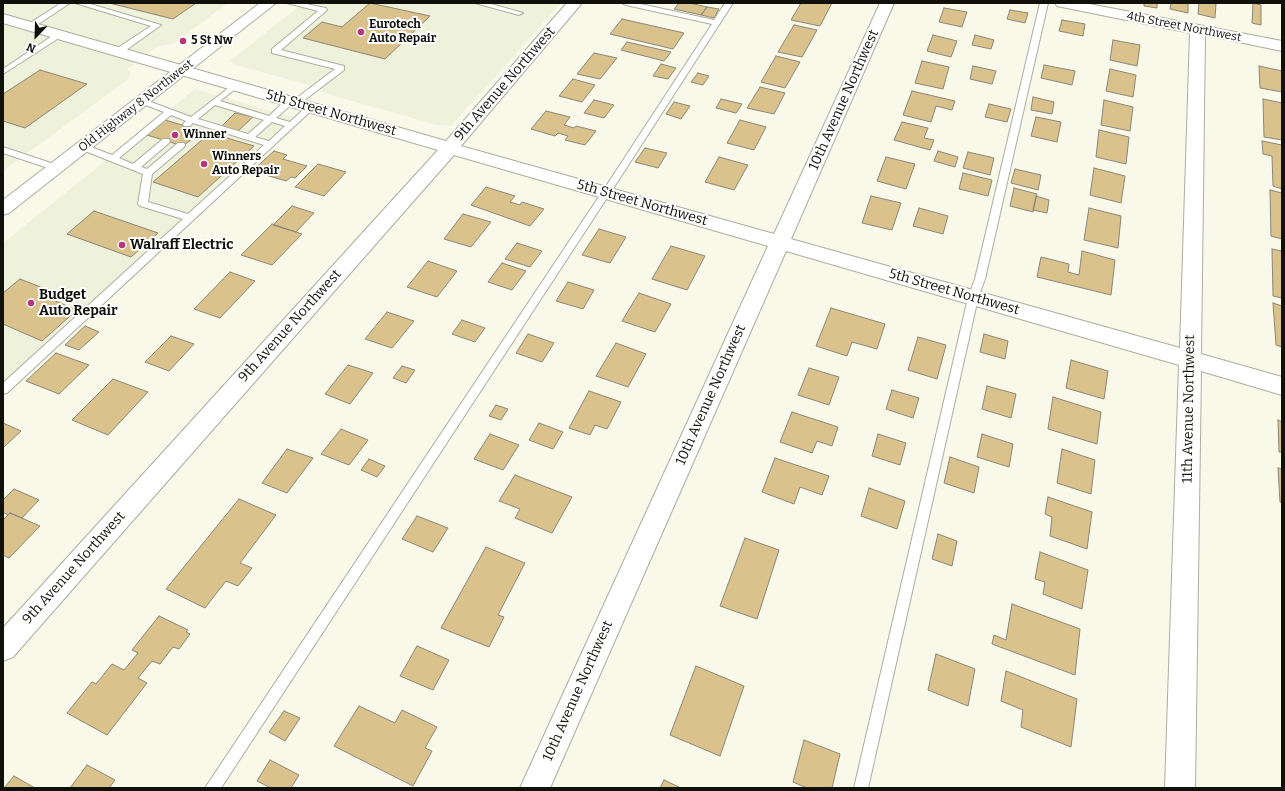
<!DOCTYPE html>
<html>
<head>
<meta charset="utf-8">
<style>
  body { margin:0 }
  #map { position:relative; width:1285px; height:791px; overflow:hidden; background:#f8f9e9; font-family:Bitter,serif }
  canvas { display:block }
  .frame { position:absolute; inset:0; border:4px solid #11110c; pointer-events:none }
  .north { position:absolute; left:16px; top:16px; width:40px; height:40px; -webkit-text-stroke:3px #fff; paint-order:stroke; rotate:203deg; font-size:11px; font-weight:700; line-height:16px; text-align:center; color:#11110c }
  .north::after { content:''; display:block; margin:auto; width:14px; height:18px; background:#11110c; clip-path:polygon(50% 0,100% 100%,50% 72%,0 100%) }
</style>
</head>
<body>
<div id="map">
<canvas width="1285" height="791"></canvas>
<div class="frame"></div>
<div class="north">N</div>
</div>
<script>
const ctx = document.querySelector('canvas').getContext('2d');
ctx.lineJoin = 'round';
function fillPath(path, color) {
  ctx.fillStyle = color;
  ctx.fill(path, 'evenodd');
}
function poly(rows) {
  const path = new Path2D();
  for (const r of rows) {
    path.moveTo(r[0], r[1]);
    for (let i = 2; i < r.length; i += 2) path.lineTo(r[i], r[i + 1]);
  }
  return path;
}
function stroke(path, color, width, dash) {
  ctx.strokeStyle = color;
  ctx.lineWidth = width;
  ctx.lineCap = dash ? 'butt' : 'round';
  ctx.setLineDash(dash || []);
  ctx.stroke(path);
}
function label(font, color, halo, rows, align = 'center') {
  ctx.font = font + ' Bitter,serif';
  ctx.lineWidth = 4;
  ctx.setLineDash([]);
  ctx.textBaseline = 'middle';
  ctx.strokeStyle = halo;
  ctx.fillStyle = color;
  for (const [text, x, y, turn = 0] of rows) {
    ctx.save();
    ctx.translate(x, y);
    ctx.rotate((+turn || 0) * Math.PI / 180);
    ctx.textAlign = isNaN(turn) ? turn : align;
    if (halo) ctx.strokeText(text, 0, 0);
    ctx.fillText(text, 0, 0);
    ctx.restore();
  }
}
fillPath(poly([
  [3,3,228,3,173,44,159,46,127,69,131,73,127,80,3,171],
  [303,3,561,3,451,126,437,125,331,95,306,84,235,65,230,61],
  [195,89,293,117,3,382,3,243]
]), '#eff2da');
const building = poly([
  [109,3,196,3,173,19,109,3],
  [370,3,430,16,385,59,303,38,322,22,342,27,370,3],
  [679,3,690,3,707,7,701,15,674,9,679,3],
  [801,3,832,3,820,26,791,20,801,3],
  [1144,3,1157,3,1157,8,1144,6,1144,3],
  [1171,3,1188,3,1188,13,1170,9,1171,3],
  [1199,3,1216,3,1215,18,1198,14,1199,3],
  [1253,3,1261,5,1261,25,1252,23,1253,3],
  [707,7,719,9,714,18,701,15,707,7],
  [944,8,967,12,962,27,939,22,944,8],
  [1010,10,1028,13,1025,23,1007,19,1010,10],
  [622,19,684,33,673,49,610,34,622,19],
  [1062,20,1085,24,1083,36,1059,31,1062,20],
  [794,25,817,30,802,57,778,52,794,25],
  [933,35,957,41,951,57,927,51,933,35],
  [975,35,994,40,991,49,972,45,975,35],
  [1113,40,1140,45,1137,66,1110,60,1113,40],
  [627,42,671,52,664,61,621,50,627,42],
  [594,53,617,58,600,79,577,74,594,53],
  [776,56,800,62,785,88,761,82,776,56],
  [922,61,949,67,943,89,915,83,922,61],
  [661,64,676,68,668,79,653,76,661,64],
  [1044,65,1075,71,1072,85,1041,78,1044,65],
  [973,66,996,71,992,84,970,79,973,66],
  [1259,66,1282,71,1282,92,1260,88,1259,66],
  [1110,69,1136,75,1133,97,1106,91,1110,69],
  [40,70,87,84,25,128,3,121,3,94,40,70],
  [698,73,709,76,703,85,691,82,698,73],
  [573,79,595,85,582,102,559,96,573,79],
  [760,87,785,93,774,114,747,108,760,87],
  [912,91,955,101,952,110,936,106,931,122,903,115,912,91],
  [1033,97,1054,102,1052,114,1031,110,1033,97],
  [721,99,742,104,736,113,716,108,721,99],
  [1263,99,1282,103,1282,140,1264,137,1263,99],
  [594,100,614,105,604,118,584,113,594,100],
  [1104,100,1133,107,1130,131,1101,125,1104,100],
  [674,102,690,106,681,119,666,114,674,102],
  [989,104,1011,109,1007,122,985,117,989,104],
  [546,111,570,117,564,125,574,128,576,126,596,131,585,145,565,140,568,136,558,133,555,136,531,129,546,111],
  [235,113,253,117,238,131,221,127,235,113],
  [1036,117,1061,122,1057,142,1031,136,1036,117],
  [165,120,202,131,183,146,147,135,165,120],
  [740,120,766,127,754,150,727,143,740,120],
  [902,122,928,128,924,138,934,140,930,150,894,140,902,122],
  [1099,130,1129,137,1126,164,1096,157,1099,130],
  [210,133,254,146,198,197,153,182,210,133],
  [1262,141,1282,145,1282,189,1273,186,1272,156,1263,154,1262,141],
  [645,148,667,153,658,168,635,162,645,148],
  [274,151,287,155,283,159,307,166,295,178,291,177,286,181,252,171,274,151],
  [938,151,958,157,955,167,934,161,938,151],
  [968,152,994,158,990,175,963,168,968,152],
  [719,157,748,165,734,190,705,182,719,157],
  [886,157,915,164,906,189,877,181,886,157],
  [318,164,346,172,324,196,295,187,318,164],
  [1094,168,1125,176,1121,203,1090,195,1094,168],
  [1015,169,1041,175,1038,190,1011,183,1015,169],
  [963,173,992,180,988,196,959,189,963,173],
  [486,187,515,196,510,202,520,205,522,202,544,209,530,226,471,205,486,187],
  [1014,188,1037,194,1033,212,1010,206,1014,188],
  [1270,190,1282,193,1282,239,1271,236,1270,190],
  [871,196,901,203,892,230,862,223,871,196],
  [1036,196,1049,200,1047,213,1033,210,1036,196],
  [292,206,314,213,296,232,273,225,292,206],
  [919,208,948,216,943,234,913,226,919,208],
  [1089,208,1121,216,1118,248,1084,240,1089,208],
  [94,211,158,233,131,257,67,234,94,211],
  [463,214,491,222,471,247,444,239,463,214],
  [272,224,302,234,272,265,241,255,272,224],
  [599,229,626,237,610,263,582,255,599,229],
  [517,243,542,251,530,267,505,259,517,243],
  [671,246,705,256,687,290,652,279,671,246],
  [1272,249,1282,251,1282,298,1273,296,1272,249],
  [1082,251,1115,260,1111,295,1037,277,1041,257,1069,264,1068,272,1079,275,1082,251],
  [428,261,457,271,437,297,407,287,428,261],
  [502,263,526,271,512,290,488,282,502,263],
  [230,272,255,281,220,318,194,309,230,272],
  [20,279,48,290,41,295,77,310,42,341,3,324,3,293,20,279],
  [568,282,594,290,583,309,556,301,568,282],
  [639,293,671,304,655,332,622,321,639,293],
  [1273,303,1282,306,1282,347,1276,345,1273,303],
  [831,308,885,324,877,349,852,342,847,356,816,346,831,308],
  [387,312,414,321,392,348,365,339,387,312],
  [462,320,485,328,475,342,452,334,462,320],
  [85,326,99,332,79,350,65,345,85,326],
  [528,334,554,343,542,362,516,353,528,334],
  [984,334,1008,341,1005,359,980,352,984,334],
  [171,336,194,344,169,371,145,362,171,336],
  [918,337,946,345,937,379,908,370,918,337],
  [616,343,646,354,628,387,596,376,616,343],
  [56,353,89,365,59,394,26,381,56,353],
  [1071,360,1108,371,1104,399,1066,388,1071,360],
  [348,365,373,373,350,404,325,394,348,365],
  [402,366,415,370,406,383,393,378,402,366],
  [809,368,839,377,829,405,798,395,809,368],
  [113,379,148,392,108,435,72,420,113,379],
  [987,386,1016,394,1011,418,982,409,987,386],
  [892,390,919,398,913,418,886,409,892,390],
  [589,391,621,402,607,429,595,425,590,435,569,428,589,391],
  [1053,397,1101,412,1097,444,1048,429,1053,397],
  [496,405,508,409,501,420,489,416,496,405],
  [792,412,838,427,832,446,817,441,812,453,780,442,792,412],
  [1278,420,1282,422,1282,452,1279,452,1278,420],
  [3,423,21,431,3,448,3,423],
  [539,423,563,432,553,449,529,440,539,423],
  [341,429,368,440,349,465,321,454,341,429],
  [490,434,519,445,503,470,474,459,490,434],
  [878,434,906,443,900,465,872,456,878,434],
  [982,434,1013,444,1009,467,977,457,982,434],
  [287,449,313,458,287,493,262,483,287,449],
  [1062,449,1095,460,1091,494,1057,483,1062,449],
  [950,457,979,467,974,493,944,483,950,457],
  [775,458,829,476,822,495,800,487,794,504,762,492,775,458],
  [369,459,385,466,377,477,361,470,369,459],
  [1278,468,1282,469,1282,503,1280,502,1278,468],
  [515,475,572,497,552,533,515,518,520,509,499,501,515,475],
  [869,488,905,501,897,529,861,516,869,488],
  [14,489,39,500,22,518,10,513,8,515,3,512,3,500,14,489],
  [1048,497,1092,512,1087,549,1050,536,1052,517,1045,514,1048,497],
  [239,499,276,515,240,563,252,568,238,586,226,581,205,608,166,589,239,499],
  [10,513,40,526,9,558,3,555,3,520,10,513],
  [417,516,448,528,433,552,402,539,417,516],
  [938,534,957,541,952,566,932,559,938,534],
  [745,538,779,550,757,619,720,606,745,538],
  [486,547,525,563,498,615,504,617,489,647,441,628,486,547],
  [1040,552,1088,570,1082,609,1043,594,1045,582,1035,579,1040,552],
  [1012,604,1080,629,1075,675,992,644,994,635,1006,640,1012,604],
  [159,616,188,630,186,632,190,634,179,649,173,647,160,664,152,661,138,678,147,683,107,735,67,713,92,682,96,684,112,664,124,670,138,653,132,650,159,616],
  [417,646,449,660,433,690,400,676,417,646],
  [936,654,975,669,968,706,928,690,936,654],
  [696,666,744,686,720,756,670,735,696,666],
  [1006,671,1077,699,1071,747,1021,727,1023,710,1001,701,1006,671],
  [359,706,395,723,402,710,437,727,425,748,432,751,413,786,334,746,359,706],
  [284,711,300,718,285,741,269,732,284,711],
  [804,740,840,754,832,788,807,788,793,782,804,740],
  [270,760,299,775,291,788,271,788,257,781,270,760],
  [87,765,115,780,109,788,70,788,87,765],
  [14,776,35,788,4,788,14,776],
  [664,780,681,788,660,788,664,780]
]);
fillPath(building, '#d9c28c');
stroke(building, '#8c8678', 1);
const service = poly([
  [61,3,70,3,34,27,31,27,27,25,61,3],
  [75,3,87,3,161,25,122,53,116,53,116,49,151,26,75,3],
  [287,3,301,3,326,8,327,10,281,50,344,66,344,70,298,105,292,104,276,118,290,122,307,106,310,106,314,108,7,393,3,394,3,383,183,219,140,206,138,204,143,174,80,149,79,147,80,145,86,145,112,155,164,112,140,103,140,99,143,99,191,117,235,83,239,85,238,87,220,101,269,116,287,99,294,100,335,69,272,53,272,49,318,11,287,3],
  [215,105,264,120,248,134,198,119,215,105],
  [171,115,186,121,183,124,184,126,190,126,193,123,264,145,188,214,148,202,152,174,184,147,185,145,184,143,178,143,147,169,141,167,169,143,170,141,169,139,163,139,133,164,119,158,171,115],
  [272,122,285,126,269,141,255,137,272,122],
  [475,3,488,3,523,13,519,15,475,3],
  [622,3,636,3,714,20,725,3,733,3,620,178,221,788,205,788,614,174,712,24,626,5,622,3],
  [1040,3,1048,3,985,279,978,298,868,788,854,788,968,298,975,279,1040,3],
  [58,32,61,32,65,34,3,74,3,69,58,32],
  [3,147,60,166,61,168,57,171,3,153,3,147]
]);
const minor = poly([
  [567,3,582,3,461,146,774,234,880,3,894,3,791,239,1180,348,1190,33,1062,7,1057,6,1055,3,1084,3,1282,41,1282,51,1205,35,1201,354,1282,377,1282,395,1201,371,1195,788,1165,788,1179,365,786,251,550,788,520,788,768,246,454,155,13,657,3,661,3,628,438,150,3,23,3,14,446,141,567,3]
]);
const tertiary = poly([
  [260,3,276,3,9,213,3,215,3,200,260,3]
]);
stroke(service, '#acae9e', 2);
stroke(minor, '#acae9e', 2);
stroke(tertiary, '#acae9e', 2);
fillPath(service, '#fff');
fillPath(minor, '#fff');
fillPath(tertiary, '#fff');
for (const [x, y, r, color] of [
  [361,32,4,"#b8357c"],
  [183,41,4,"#b8357c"],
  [175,135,4,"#b8357c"],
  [204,164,4,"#b8357c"],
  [122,245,4,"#b8357c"],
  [31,303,4,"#b8357c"]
]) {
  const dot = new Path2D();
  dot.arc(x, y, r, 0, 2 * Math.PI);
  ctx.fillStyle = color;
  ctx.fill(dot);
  stroke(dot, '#fff', 1.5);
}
label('bold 12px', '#11110c', '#fff', [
  ["Eurotech",369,25],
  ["Auto Repair",369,39],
  ["5 St Nw",191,41],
  ["Winner",183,135],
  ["Winners",212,157],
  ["Auto Repair",212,171]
], 'left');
label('12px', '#11110c', '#fff', [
  ["4th Street Northwest",1184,27,11],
  ["Old Highway 8 Northwest",136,106,-38]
]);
label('14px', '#11110c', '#fff', [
  ["9th Avenue Northwest",505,84,-49],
  ["10th Avenue Northwest",844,100,-66],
  ["5th Street Northwest",331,113,16],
  ["5th Street Northwest",642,203,16],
  ["5th Street Northwest",954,292,16],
  ["9th Avenue Northwest",290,326,-48],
  ["10th Avenue Northwest",711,395,-66],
  ["11th Avenue Northwest",1189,409,-89],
  ["9th Avenue Northwest",74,568,-48],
  ["10th Avenue Northwest",578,691,-66]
]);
label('bold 14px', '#11110c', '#fff', [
  ["Walraff Electric",130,245],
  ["Budget",39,295],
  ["Auto Repair",39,311]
], 'left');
</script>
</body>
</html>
